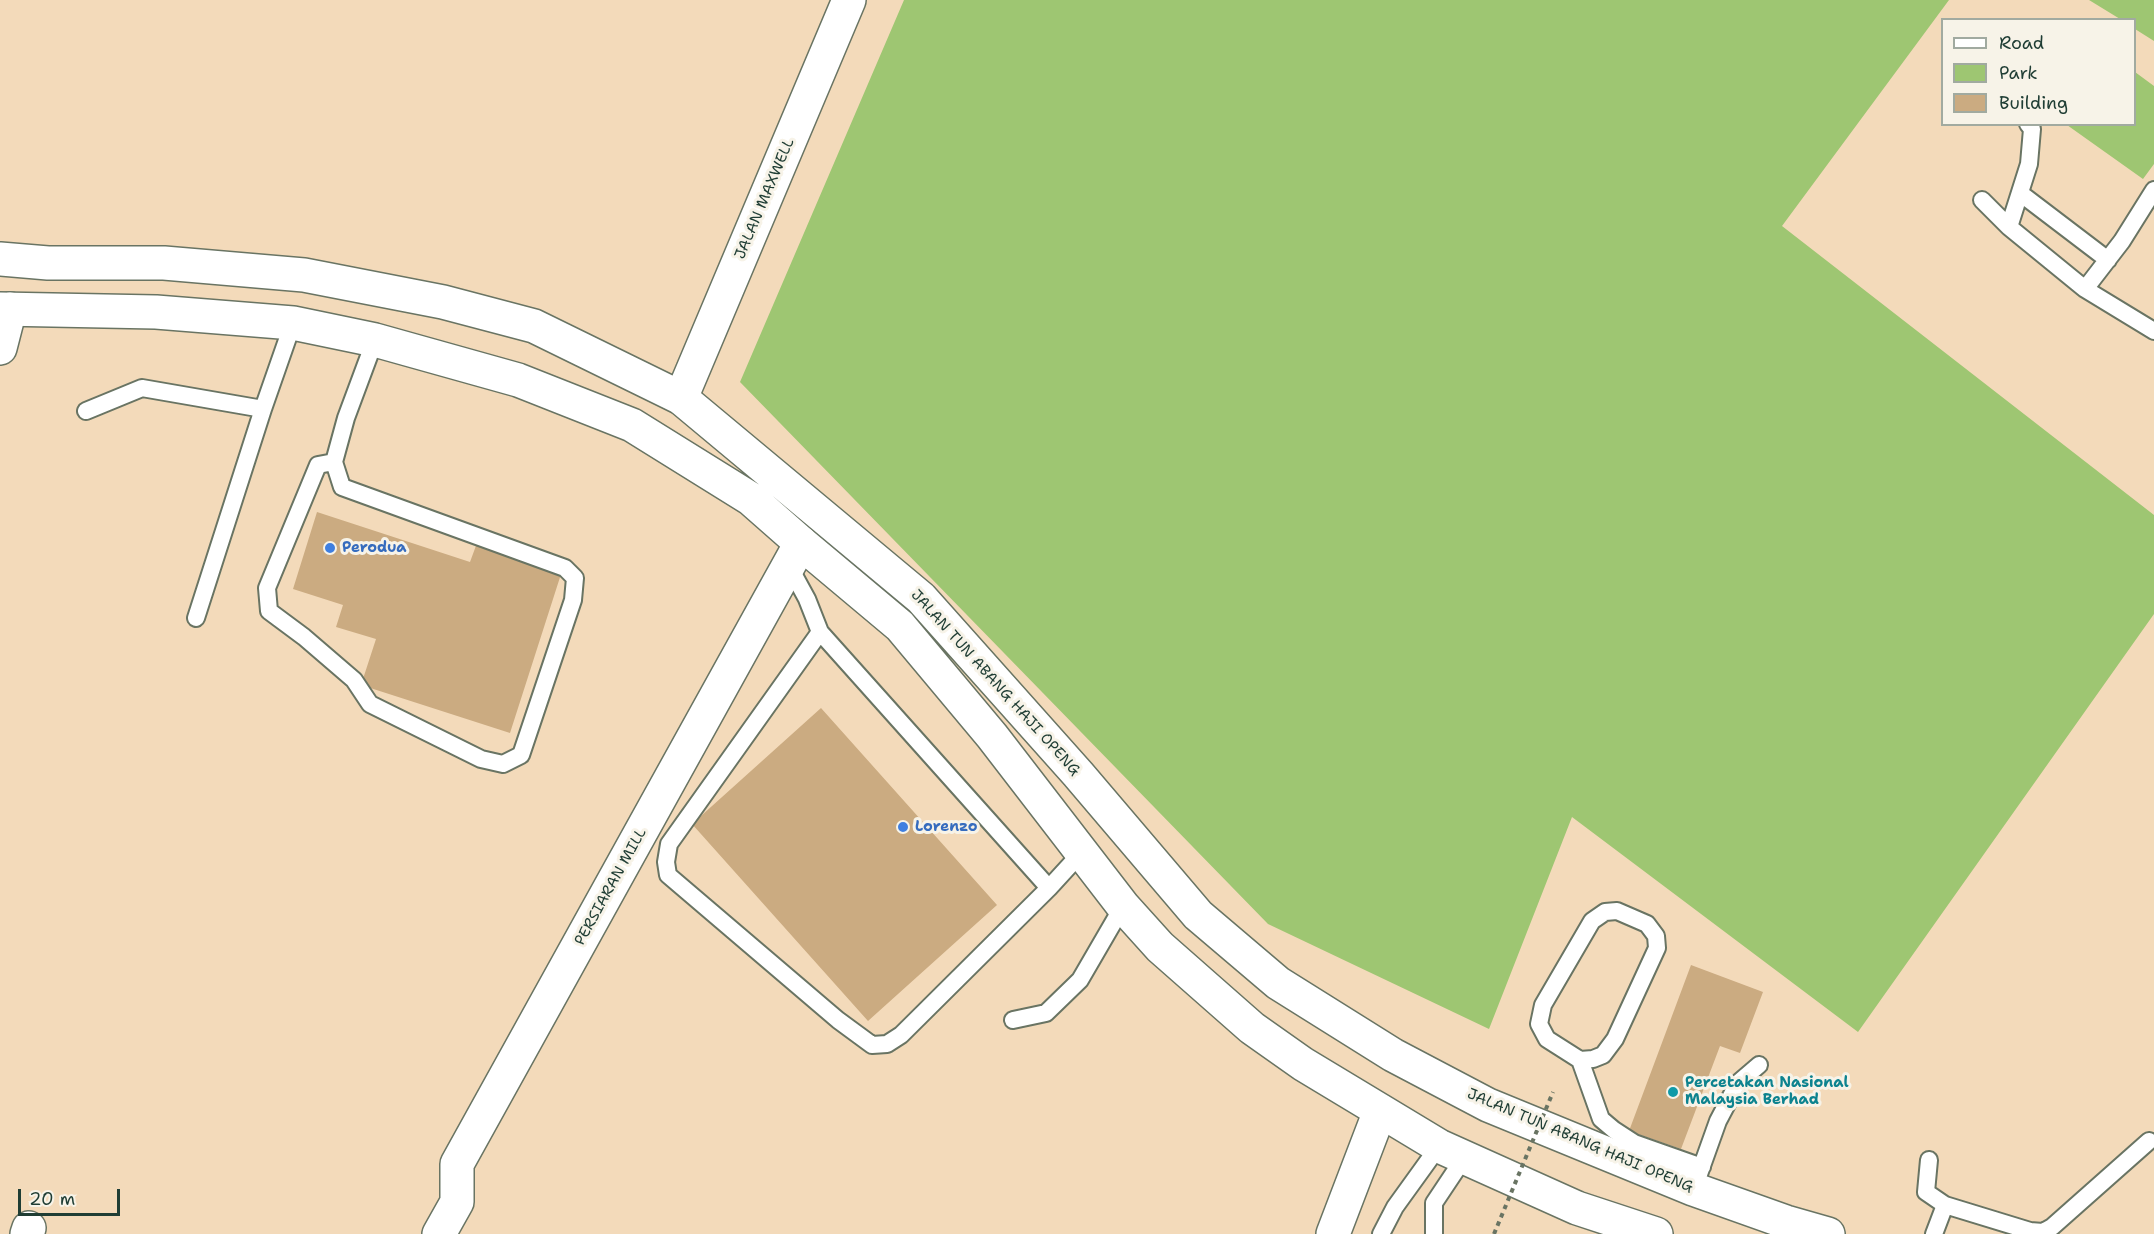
<!DOCTYPE html>
<html>
<head>
<meta charset="utf-8">
<style>
  body { margin:0 }
  #map { position:relative; width:2154px; height:1234px; overflow:hidden; background:#f3daba; font-family:"Shantell Sans",sans-serif }
  canvas { display:block }
  .legend { position:absolute; left:1941px; top:18px; width:195px; height:108px; box-sizing:border-box; background:#f7f3e8; border:2px solid #a1aaa0; margin:0; padding:8px 10px; list-style:none; font-size:18px; color:#1f3d34 }
  .legend li { display:flex; align-items:center; gap:12px; height:30px }
  .legend b { width:30px; border:2px solid #a1aaa0 }
  .scale { position:absolute; left:18px; top:1189px; width:102px; height:27px; box-sizing:border-box; border:3px solid #1f3d34; border-top:0; padding-left:8px; font-size:18px; line-height:21px; white-space:nowrap; color:#1f3d34; -webkit-text-stroke:4px #f7f3e8; paint-order:stroke }
</style>
</head>
<body>
<div id="map">
<canvas width="2154" height="1234"></canvas>
<ul class="legend">
<li><b style="height:8px;background:#fff"></b>Road</li>
<li><b style="height:16px;background:#9ec672"></b>Park</li>
<li><b style="height:16px;background:#cbab81"></b>Building</li>
</ul>
<div class="scale">20 m</div>
</div>
<script>
const ctx = document.querySelector('canvas').getContext('2d');
ctx.lineJoin = 'round';
function fillPath(path, color) {
  ctx.fillStyle = color;
  ctx.fill(path, 'evenodd');
}
function poly(rows) {
  const path = new Path2D();
  for (const r of rows) {
    path.moveTo(r[0], r[1]);
    for (let i = 2; i < r.length; i += 2) path.lineTo(r[i], r[i + 1]);
  }
  return path;
}
function stroke(path, color, width, dash) {
  ctx.strokeStyle = color;
  ctx.lineWidth = width;
  ctx.lineCap = dash ? 'butt' : 'round';
  ctx.setLineDash(dash || []);
  ctx.stroke(path);
}
function label(font, color, halo, rows, align = 'center') {
  ctx.font = font + ' "Shantell Sans",sans-serif';
  ctx.lineWidth = 6;
  ctx.setLineDash([]);
  ctx.textBaseline = 'middle';
  ctx.strokeStyle = halo;
  ctx.fillStyle = color;
  for (const [text, x, y, turn = 0] of rows) {
    ctx.save();
    ctx.translate(x, y);
    ctx.rotate((+turn || 0) * Math.PI / 180);
    ctx.textAlign = isNaN(turn) ? turn : align;
    if (halo) ctx.strokeText(text, 0, 0);
    ctx.fillText(text, 0, 0);
    ctx.restore();
  }
}
fillPath(poly([
  [904,0,1949,0,1782,226,2154,515,2154,614,1858,1032,1572,817,1489,1029,1268,924,740,382],
  [2089,0,2154,0,2154,41,2135,29,2134,20,2120,19],
  [2135,72,2154,86,2154,164,2143,179,2067,125,2134,124]
]), '#9ec672');
fillPath(poly([
  [317,512,470,562,477,543,562,571,510,733,361,685,376,639,336,627,343,605,293,589],
  [821,708,997,905,868,1021,692,824],
  [1691,965,1763,992,1740,1053,1720,1046,1681,1149,1629,1131]
]), '#cbab81');
const lane = poly([
  [2020,193,2108,260],
  [1982,200,2009,227,2085,289,2154,331],
  [2009,227,2029,164,2032,129,2028,124],
  [2085,289,2122,241,2154,190],
  [86,411,142,388,263,409],
  [334,462,318,465,267,588,269,611,304,637,354,680,370,704,481,759,503,764,521,755,573,600,575,578,565,568,342,487,334,462,346,418,375,340],
  [789,566,807,599,820,632,669,844,666,862,668,875,838,1020,872,1045,887,1044,901,1035,1049,888,1082,852],
  [196,618,263,409,293,323],
  [820,632,1049,888],
  [1617,911,1647,924,1656,936,1657,948,1615,1039,1603,1055,1593,1059,1580,1060,1547,1039,1539,1024,1543,1005,1592,921,1605,912,1617,911],
  [1013,1020,1046,1013,1080,980,1123,906],
  [1580,1060,1601,1119,1614,1130,1634,1143,1702,1167],
  [1929,1160,1926,1192,1945,1205],
  [1698,1177,1718,1121,1738,1083,1759,1065],
  [1381,1234,1395,1207,1439,1146],
  [1434,1234,1434,1203,1464,1158],
  [1934,1234,1945,1205,2030,1231,2043,1232,2052,1227,2149,1141]
]);
const street = poly([
  [0,348,10,309],
  [681,398,849,0],
  [27,1234,29,1228],
  [439,1234,457,1202,457,1164,801,543],
  [1333,1234,1380,1111]
]);
const primary = poly([
  [0,259,48,263,164,263,304,275,443,302,534,326,681,398,921,598,1078,774,1198,915,1278,983,1393,1055,1488,1105,1693,1189,1786,1222,1828,1234],
  [0,309,156,312,293,323,375,340,518,380,632,425,751,499,801,543,900,626,992,736,1123,906,1160,947,1252,1028,1303,1064,1439,1146,1577,1208,1656,1234]
]);
stroke(lane, '#697463', 20);
stroke(street, '#697463', 36);
stroke(primary, '#697463', 36);
stroke(lane, '#fff', 16);
stroke(street, '#fff', 33);
stroke(primary, '#fff', 33);
stroke(poly([
  [1494,1234,1553,1092]
]), '#697463', 4, [4.5, 4.5]);
for (const [x, y, r, color] of [
  [330,548,6,"#3f7fe0"],
  [903,827,6,"#3f7fe0"],
  [1673,1092,6,"#0f9aa8"]
]) {
  const dot = new Path2D();
  dot.arc(x, y, r, 0, 2 * Math.PI);
  ctx.fillStyle = color;
  ctx.fill(dot);
  stroke(dot, '#f7f3e8', 2);
}
label('15px', '#1f3d34', '#f7f3e8', [
  ["JALAN MAXWELL",765,199,-67],
  ["JALAN TUN ABANG HAJI OPENG",995,683,48],
  ["PERSIARAN MILL",611,887,-61],
  ["JALAN TUN ABANG HAJI OPENG",1580,1141,23]
]);
label('bold 15px', '#366cbe', '#f7f3e8', [
  ["Perodua",342,548],
  ["Lorenzo",915,827]
], 'left');
label('bold 15px', '#0d838f', '#f7f3e8', [
  ["Percetakan Nasional",1685,1083],
  ["Malaysia Berhad",1685,1100]
], 'left');
</script>
</body>
</html>
